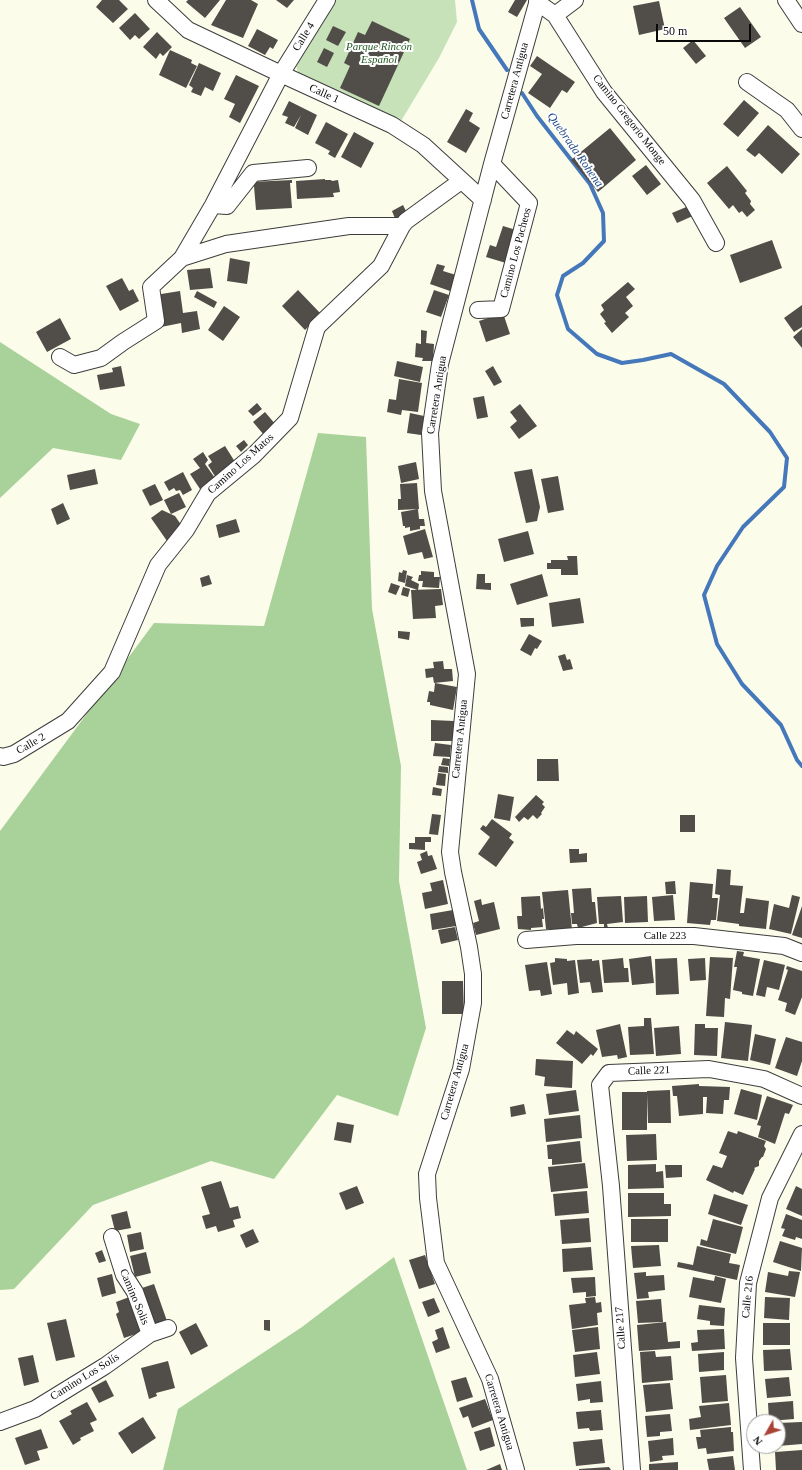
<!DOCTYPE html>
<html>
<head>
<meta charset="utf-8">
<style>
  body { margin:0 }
  #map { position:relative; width:802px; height:1470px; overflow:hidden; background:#fcfcea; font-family:"Times New Roman",serif }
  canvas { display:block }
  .north { position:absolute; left:746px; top:1414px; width:40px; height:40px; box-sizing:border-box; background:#fff; border:1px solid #9d9d9d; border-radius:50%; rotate:231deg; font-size:11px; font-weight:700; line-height:16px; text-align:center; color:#0a0a0a }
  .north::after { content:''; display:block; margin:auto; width:14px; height:18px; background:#a84335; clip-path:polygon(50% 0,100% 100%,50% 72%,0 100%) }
  .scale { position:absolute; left:656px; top:24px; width:95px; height:18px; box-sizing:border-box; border:2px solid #0a0a0a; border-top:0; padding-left:5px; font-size:12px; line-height:14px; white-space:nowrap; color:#0a0a0a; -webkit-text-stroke:3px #fff; paint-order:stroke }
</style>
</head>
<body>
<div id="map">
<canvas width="802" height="1470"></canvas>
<div class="north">N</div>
<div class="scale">50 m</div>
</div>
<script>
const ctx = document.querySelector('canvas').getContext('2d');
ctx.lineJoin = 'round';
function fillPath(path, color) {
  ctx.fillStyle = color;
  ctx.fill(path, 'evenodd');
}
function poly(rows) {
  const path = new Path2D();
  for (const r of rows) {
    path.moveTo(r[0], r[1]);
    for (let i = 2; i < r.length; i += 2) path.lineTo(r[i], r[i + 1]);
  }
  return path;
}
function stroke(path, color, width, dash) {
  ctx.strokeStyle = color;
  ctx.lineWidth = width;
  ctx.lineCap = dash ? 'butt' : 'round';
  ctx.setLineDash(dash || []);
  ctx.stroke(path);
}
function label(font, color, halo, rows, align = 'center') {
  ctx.font = font + ' "Times New Roman",serif';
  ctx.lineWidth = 4;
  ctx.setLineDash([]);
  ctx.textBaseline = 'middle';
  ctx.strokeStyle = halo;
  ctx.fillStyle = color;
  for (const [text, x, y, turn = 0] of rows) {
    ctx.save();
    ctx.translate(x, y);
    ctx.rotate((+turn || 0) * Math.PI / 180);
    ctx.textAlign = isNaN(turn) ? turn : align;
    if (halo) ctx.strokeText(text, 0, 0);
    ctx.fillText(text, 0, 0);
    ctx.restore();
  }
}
fillPath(poly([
  [335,0,455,0,457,22,439,58,401,121,302,77,298,73,296,65]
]), '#c7e2b9');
fillPath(poly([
  [0,342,111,414,140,424,121,460,53,448,0,498],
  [318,433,366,437,372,609,401,766,399,881,426,1028,398,1116,337,1095,274,1179,211,1161,93,1205,14,1289,0,1290,0,831,154,623,264,626],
  [394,1257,467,1470,163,1470,178,1409,302,1327]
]), '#a9d19a');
stroke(poly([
  [472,0,479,29,507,70],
  [522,93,537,116,590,184,603,213,604,241,583,263,563,276,557,295,568,329,597,354,622,363,643,360,671,354,724,384,770,432,787,458,784,487,743,527,717,566,704,595,717,644,742,684,781,725,797,760,802,766]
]), '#4578bb', 4);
fillPath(poly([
  [102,0,119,0,128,9,113,23,96,7],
  [188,0,220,0,205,18,186,2],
  [226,0,251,0,258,4,243,38,211,25],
  [276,0,294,0,287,8],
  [515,0,527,0,517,17,508,12],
  [659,1,665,29,639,35,633,6],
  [740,7,761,37,745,48,724,18],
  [135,13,150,29,139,39,135,35,130,40,119,28],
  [372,21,410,39,379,106,340,88,350,66,344,63,358,32,365,35],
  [333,26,346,32,338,46,326,40],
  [257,29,278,40,273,49,270,47,265,55,248,46],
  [157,32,172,47,163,56,160,53,156,59,143,47],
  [693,40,706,56,696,64,683,48],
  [324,48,334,53,327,67,317,62],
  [170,50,192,60,191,63,197,66,186,88,159,75],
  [537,56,575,82,567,93,562,90,550,108,528,93,542,74,530,66],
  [199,63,221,73,213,91,205,87,201,96,191,92,193,88,189,85],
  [236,75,259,86,240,123,229,117,235,104,224,99],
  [744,100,759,113,738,137,723,124],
  [289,101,317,115,308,135,295,128,301,115,294,127,285,123,288,117,282,115],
  [466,109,473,113,469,121,480,128,466,153,447,142],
  [326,122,348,134,335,158,328,154,330,151,315,143],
  [768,125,800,154,782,174,759,153,755,157,746,150],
  [610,128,636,160,598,192,571,160],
  [354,132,374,143,361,168,341,157],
  [646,165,661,184,647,195,632,176],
  [727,166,747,191,745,193,751,201,750,204,755,210,747,217,742,211,739,213,733,205,729,209,707,183],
  [325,179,325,180,331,180,332,181,338,180,340,192,333,193,334,197,297,199,296,181],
  [292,180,292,183,290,183,292,208,256,210,254,186,251,187,251,182],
  [403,205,408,215,396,221,392,211],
  [691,205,695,215,677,223,672,213],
  [503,226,516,230,506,263,486,257,490,245,496,247],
  [772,240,782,268,740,283,730,255],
  [230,258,250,262,247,284,227,281],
  [437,264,445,266,443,271,456,275,450,291,430,284],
  [210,268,213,288,190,290,187,270],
  [122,278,129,291,133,289,139,301,120,311,106,286],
  [628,282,635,289,626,297,633,306,625,313,629,317,612,333,604,323,606,322,600,314,604,310,601,305],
  [298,290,321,314,305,330,282,306],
  [434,290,449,295,441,317,426,312],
  [180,291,183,313,197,311,200,329,182,333,181,323,161,327,155,295],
  [197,291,217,302,214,308,194,297],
  [802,305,802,327,794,332,784,318],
  [224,306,240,317,223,341,208,330],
  [503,313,510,334,486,342,479,321],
  [60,318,71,339,47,352,36,332],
  [802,329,802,348,793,337],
  [421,330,427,331,426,343,434,344,433,361,422,361,423,358,415,357,416,343,421,344],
  [397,361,423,367,420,382,394,376],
  [121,366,125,386,100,390,97,375,113,372,112,368],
  [493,366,502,382,494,386,485,371],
  [399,379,422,383,418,412,402,410,401,415,387,412,389,399,396,400],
  [484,396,488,417,477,419,473,398],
  [257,403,262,409,253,416,248,411],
  [520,404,537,426,519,439,510,427,517,421,510,412],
  [265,412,276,425,264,435,253,422],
  [410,413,424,416,421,435,407,433],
  [244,440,248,445,241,452,236,446],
  [225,446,237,465,216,478,208,465,212,462,208,456],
  [203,452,208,460,205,464,215,478,200,489,190,474,200,468,193,459],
  [416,462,419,479,401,483,398,466],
  [95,469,98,484,70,490,67,475],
  [532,469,540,507,537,521,526,523,514,472],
  [183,472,192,490,183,495,180,490,176,491,174,488,169,491,164,482],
  [558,476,564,510,548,513,541,479],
  [417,483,419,509,398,510,398,499,401,499,400,484],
  [155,484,163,500,150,506,142,490],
  [179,493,186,507,171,514,164,500],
  [63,503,70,519,57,525,51,509],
  [418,509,419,519,424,519,425,526,420,526,420,529,410,531,410,527,405,528,405,526,403,526,401,512],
  [162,510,175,516,184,529,167,541,151,518],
  [236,519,240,532,219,538,216,525],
  [425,529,433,557,424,559,422,552,408,555,403,536],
  [528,531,534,554,504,562,498,539],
  [567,556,577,556,578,575,561,575,561,569,547,569,547,563,551,563,551,560,568,560],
  [403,570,407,571,405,583,398,581,399,572,402,573],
  [421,571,434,572,434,577,440,577,439,588,422,587,423,581,418,581,419,575,421,575],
  [477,574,485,574,485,583,491,583,491,590,476,589],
  [542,574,548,596,517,605,510,584],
  [209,575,212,584,202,587,200,578],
  [407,575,413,577,411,580,419,584,418,590,405,586],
  [391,583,400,586,396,595,388,592],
  [403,587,410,589,408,597,401,595],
  [441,589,443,605,435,606,436,618,413,619,411,590],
  [580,598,584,623,552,627,549,603],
  [520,618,534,618,534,626,521,627],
  [398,631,410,632,409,640,398,638],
  [529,634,542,641,537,649,535,648,531,656,520,650],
  [565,654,567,660,570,659,573,669,563,671,558,656],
  [443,661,444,669,452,669,453,681,434,683,433,677,426,678,425,669,434,668,433,662],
  [435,683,457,687,453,710,430,705,430,702,427,702,429,691,434,692],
  [431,720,454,721,453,741,431,741],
  [435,743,451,745,450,757,433,756],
  [443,758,450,759,449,766,441,765],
  [537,759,558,759,559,781,537,781],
  [439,766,448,767,448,773,438,772],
  [438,773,446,774,445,786,436,785],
  [433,787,442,789,441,796,432,795],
  [498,794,514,797,510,821,494,818],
  [536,795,544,802,542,804,545,807,541,813,542,814,537,819,533,815,528,820,524,817,519,822,515,817],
  [432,814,441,815,438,835,429,834],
  [680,815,695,815,695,832,680,832],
  [492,819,512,834,509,838,514,842,496,867,478,854,490,837,480,829,483,825,486,827],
  [415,837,431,837,431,842,425,842,425,850,409,849,409,843,415,843],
  [569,849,579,849,579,854,587,853,587,862,570,863],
  [427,851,428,856,432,855,437,869,421,874,417,862,422,860,420,854],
  [717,869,731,870,730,885,743,886,740,913,744,913,746,898,769,901,766,929,739,926,739,924,717,921,720,895,715,894],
  [443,880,448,904,425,909,422,893,432,891,430,883],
  [675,881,676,894,666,894,665,882],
  [690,882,713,884,712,898,718,898,716,920,711,920,710,925,687,923],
  [591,888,592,902,595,902,597,923,578,928,577,924,572,924,571,913,574,913,572,889],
  [568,890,572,930,549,932,549,929,546,929,542,892],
  [673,895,675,920,654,921,652,897],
  [792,895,800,897,791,934,769,929,774,904,789,908],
  [540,896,541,909,543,908,544,919,542,919,543,927,531,928,531,930,518,929,517,916,522,916,521,897],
  [621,896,623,922,607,924,608,928,604,928,604,924,599,924,597,897],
  [647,896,648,922,625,923,624,897],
  [481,899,482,905,494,902,500,929,476,935,473,923,479,921,474,901],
  [802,906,802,938,792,935],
  [453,910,456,926,432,930,430,914],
  [455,927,458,940,441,944,438,930],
  [737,951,744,952,743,956,760,959,753,996,742,994,742,992,733,990,737,967,734,967],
  [651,956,654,983,632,985,629,959],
  [710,957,733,958,730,999,725,998,724,1017,706,1016],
  [555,958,567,959,567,961,575,960,579,993,568,995,567,983,553,985,550,963,555,962],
  [623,958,624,968,628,968,629,982,604,983,602,960],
  [677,958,679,994,656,995,655,959],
  [705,958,706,980,690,981,688,959],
  [592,959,592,961,599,960,603,992,592,993,590,982,580,983,577,960],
  [764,960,785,965,779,990,767,987,765,997,756,995],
  [547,962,552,994,541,996,540,990,529,991,525,965],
  [787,966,802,971,802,997,795,1015,785,1011,787,1003,778,1000,788,970,786,969],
  [442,981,463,981,464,1014,442,1014],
  [644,1018,651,1018,654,1054,630,1055,628,1027,644,1026],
  [725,1022,752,1025,748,1061,721,1058],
  [620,1024,627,1057,618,1059,617,1055,602,1057,596,1030],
  [695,1024,705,1024,705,1028,718,1028,717,1056,694,1055],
  [679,1026,681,1054,656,1056,654,1028],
  [567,1030,574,1035,576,1031,598,1049,593,1056,591,1054,582,1064,556,1043],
  [755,1034,776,1039,770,1065,750,1060],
  [786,1037,802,1042,802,1061,797,1076,775,1068],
  [536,1059,573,1061,572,1088,544,1086,545,1077,535,1075],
  [699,1084,699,1086,730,1087,729,1100,724,1100,723,1114,706,1113,707,1097,703,1097,703,1114,679,1116,677,1096,673,1096,672,1086],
  [741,1089,762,1095,757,1120,734,1114],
  [576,1090,579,1111,549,1115,546,1094],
  [670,1090,671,1123,648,1123,647,1094,647,1130,622,1130,622,1092,647,1092,647,1091],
  [767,1096,793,1105,789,1114,785,1113,775,1144,758,1137,761,1126,757,1125],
  [524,1104,526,1114,511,1117,510,1107],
  [580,1115,582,1138,546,1142,544,1119],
  [337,1122,354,1125,351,1143,334,1140],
  [728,1131,737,1134,738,1131,766,1141,764,1146,766,1149,763,1157,762,1157,759,1161,759,1166,754,1168,755,1169,743,1195,734,1191,733,1193,706,1180,713,1165,722,1168,727,1156,719,1153],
  [656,1134,657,1160,627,1161,626,1135],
  [580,1141,582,1162,552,1165,552,1159,548,1159,547,1145],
  [585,1163,588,1188,551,1192,548,1167],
  [656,1164,656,1172,663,1171,664,1188,628,1189,628,1165],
  [665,1165,682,1165,682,1177,666,1178],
  [221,1181,230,1208,238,1206,241,1218,233,1220,235,1227,218,1232,216,1226,206,1229,202,1216,210,1214,201,1187],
  [357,1186,364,1203,346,1210,339,1193],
  [796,1186,802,1189,802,1216,786,1209],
  [587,1191,589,1213,555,1216,553,1194],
  [628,1193,664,1193,664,1204,671,1204,671,1216,628,1217],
  [714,1194,748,1205,741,1225,708,1214],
  [127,1211,131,1228,115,1231,111,1215],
  [786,1214,802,1220,802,1239,796,1237,795,1240,782,1236,785,1229,781,1228],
  [589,1218,591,1242,562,1244,560,1220],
  [631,1219,668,1219,668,1242,631,1242],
  [713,1219,743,1227,736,1254,700,1245,701,1239,707,1241],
  [253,1229,259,1242,246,1248,240,1235],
  [141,1232,144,1249,130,1252,127,1235],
  [780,1241,802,1248,801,1271,773,1262],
  [659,1245,661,1266,633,1268,631,1246],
  [697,1246,731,1254,729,1263,740,1265,737,1280,677,1267,678,1262,693,1265],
  [591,1247,593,1270,563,1272,562,1249],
  [102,1250,106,1261,99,1263,95,1253],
  [146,1252,151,1273,135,1277,130,1256],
  [425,1255,435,1284,419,1289,409,1260],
  [789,1271,800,1272,795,1297,765,1292,768,1272,788,1276],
  [646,1272,646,1276,664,1275,665,1290,648,1292,649,1298,637,1299,634,1273],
  [112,1274,116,1293,102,1297,97,1278],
  [715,1276,726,1279,721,1303,689,1297,693,1277,714,1281],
  [595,1277,596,1296,586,1297,586,1292,573,1293,571,1278],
  [154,1284,167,1321,149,1328,139,1289],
  [132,1296,145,1331,124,1338,116,1314,119,1312,116,1302],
  [595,1297,596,1303,601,1302,602,1312,597,1313,598,1325,572,1329,569,1305,586,1303,585,1298],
  [765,1297,790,1298,789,1320,764,1318],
  [434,1298,440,1312,428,1317,422,1302],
  [661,1299,663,1322,638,1323,636,1301],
  [699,1305,725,1308,724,1326,710,1325,710,1321,697,1319],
  [66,1319,75,1357,56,1361,47,1323],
  [264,1320,270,1320,270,1331,264,1330],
  [666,1322,668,1342,680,1341,680,1348,639,1351,637,1325],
  [196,1323,208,1346,191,1355,179,1332],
  [763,1323,790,1323,790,1345,763,1345],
  [443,1327,450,1348,436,1353,432,1342,438,1339,435,1330],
  [598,1327,600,1349,575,1352,572,1330],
  [724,1329,725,1349,692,1351,691,1343,698,1342,697,1330],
  [790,1349,792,1370,764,1371,763,1350],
  [655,1351,656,1357,671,1356,673,1380,642,1383,640,1352],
  [597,1352,600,1374,575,1377,573,1355],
  [724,1352,724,1370,699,1372,698,1354],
  [33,1355,39,1382,24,1386,18,1358],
  [168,1361,175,1388,156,1393,157,1396,149,1399,141,1368],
  [726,1375,728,1401,702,1403,700,1377],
  [466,1377,473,1397,457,1402,451,1381],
  [789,1377,791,1396,767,1398,765,1379],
  [106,1380,114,1396,99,1403,91,1388],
  [601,1381,603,1402,590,1403,590,1399,578,1401,576,1384],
  [670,1383,673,1409,646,1412,643,1385],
  [485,1399,493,1420,472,1428,468,1416,463,1418,459,1408],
  [793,1401,794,1419,769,1421,768,1403],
  [87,1402,97,1420,90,1423,94,1431,80,1438,81,1440,73,1445,59,1421,72,1414,70,1411],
  [729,1403,731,1425,690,1430,689,1419,701,1417,699,1406],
  [601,1410,603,1430,590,1431,589,1428,578,1429,576,1412],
  [670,1414,672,1431,660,1432,660,1436,647,1437,645,1416],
  [143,1417,156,1438,132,1454,118,1433],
  [802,1422,802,1444,778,1446,778,1423],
  [490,1427,495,1446,480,1451,474,1432],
  [731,1427,731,1432,733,1432,734,1451,707,1454,706,1448,698,1449,696,1437,701,1437,700,1430],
  [41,1429,48,1448,37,1451,40,1460,25,1465,15,1438],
  [673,1438,674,1455,662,1456,663,1460,650,1462,648,1441],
  [602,1439,605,1463,576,1466,573,1442],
  [802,1450,802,1470,776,1470,775,1452],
  [733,1456,735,1470,709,1470,707,1459],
  [678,1462,678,1470,649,1470,649,1464],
  [500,1464,502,1470,486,1470],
  [609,1467,611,1470,579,1470,579,1469]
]), '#514d48');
const minor = poly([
  [156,0,188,30,281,74,392,125,423,145,483,200],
  [786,0,802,24],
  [537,2,555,15,604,92,692,200,716,243],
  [555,15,575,0],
  [747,82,787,110,802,129],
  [213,205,227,206,253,173,308,168],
  [182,258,213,205,281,74,327,0],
  [478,310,501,309,529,203,492,164],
  [60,357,74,365,101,358,123,342,156,321,151,287,182,258,226,244,349,226,402,226],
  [0,756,3,757,14,754,68,721,112,672,158,565,186,530,208,493,254,455,290,418,317,327,381,266,402,226,406,221,461,181],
  [526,940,576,936,694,936,784,946,802,953],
  [112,1237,124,1275,135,1292,150,1334],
  [0,1422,35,1409,105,1366,150,1334,168,1328],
  [516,1470,490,1379,436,1263,428,1198,427,1174,461,1069,473,1003,473,974,469,947,453,872,450,852,467,674,433,491,430,433,440,364,492,164,538,0],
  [632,1470,611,1186,600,1085,609,1073,709,1069,764,1079,802,1096],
  [752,1470,744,1358,748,1283,770,1198,802,1134]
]);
stroke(minor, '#3d3d3d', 18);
stroke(minor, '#fff', 16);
label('11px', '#0a0a0a', '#fff', [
  ["Calle 4",304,37,-58],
  ["Carretera Antigua",515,81,-75],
  ["Calle 1",324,94,24],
  ["Camino Gregorio Monge",629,120,52],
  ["Camino Los Pacheos",516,253,-75],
  ["Carretera Antigua",437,395,-81],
  ["Camino Los Matos",241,464,-42],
  ["Carretera Antigua",460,739,-84],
  ["Calle 2",31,744,-30],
  ["Calle 223",665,936],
  ["Calle 221",649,1071,-2],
  ["Carretera Antigua",455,1082,-74],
  ["Camino Solis",134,1297,67],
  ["Calle 216",748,1297,-84],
  ["Calle 217",621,1328,-94],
  ["Camino Los Solís",85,1377,-32],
  ["Carretera Antigua",499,1412,73]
]);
label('italic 11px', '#265924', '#fff', [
  ["Parque Rincón",379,47],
  ["Español",379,60]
]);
label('italic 12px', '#244d8b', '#fff', [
  ["Quebrada Rohena",575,150,55]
]);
</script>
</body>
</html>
